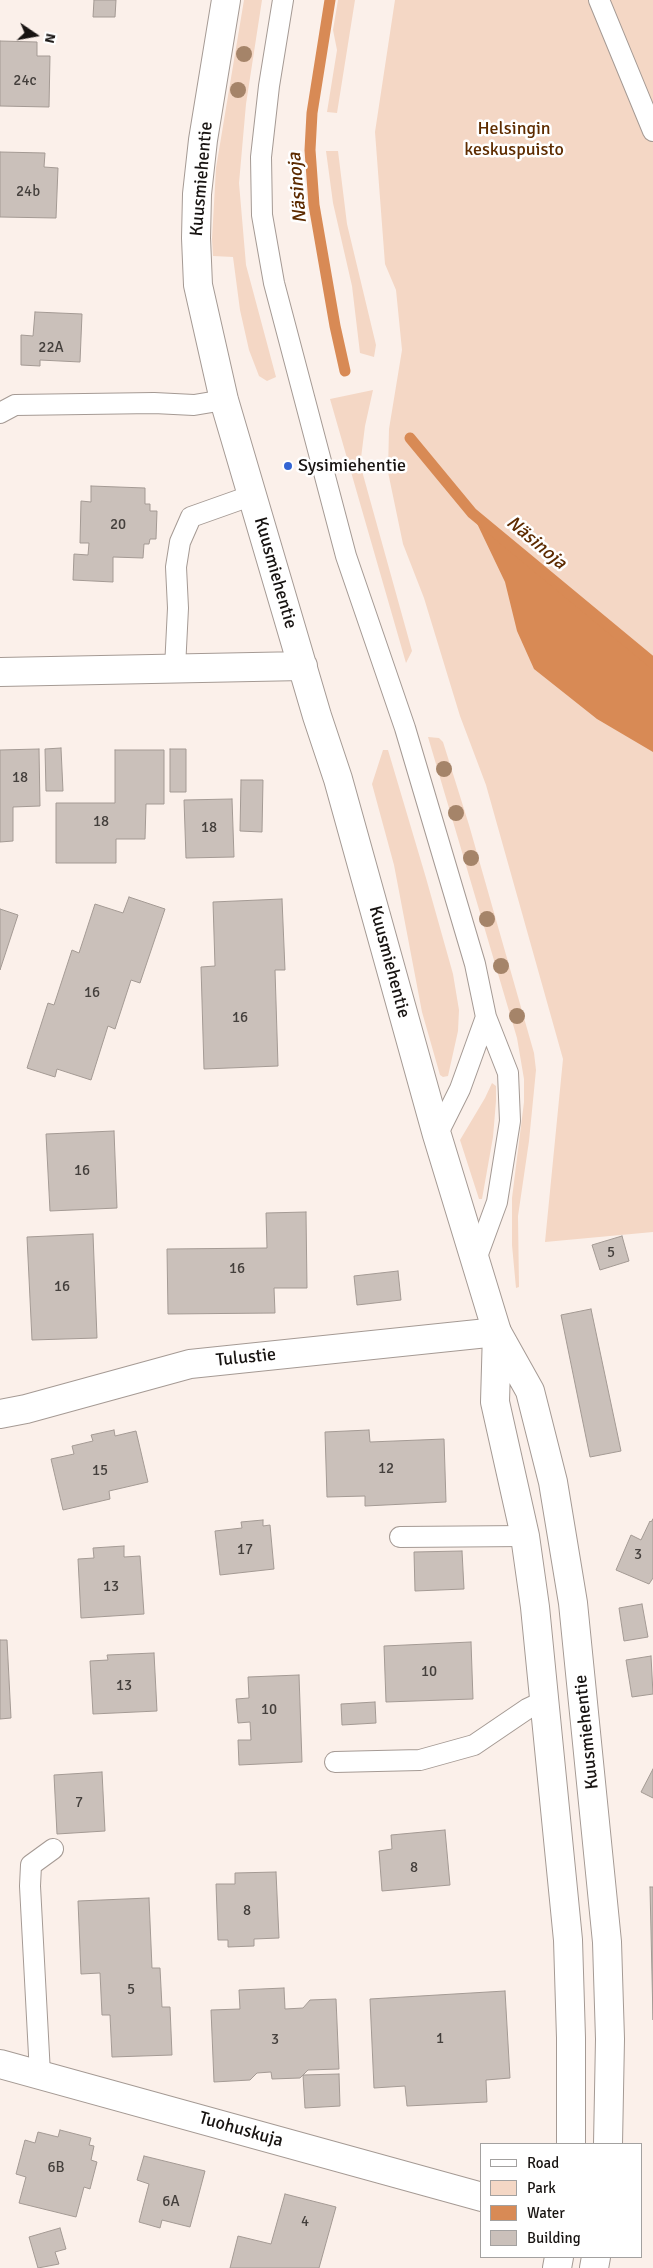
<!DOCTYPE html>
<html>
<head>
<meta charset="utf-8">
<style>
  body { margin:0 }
  #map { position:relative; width:653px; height:2268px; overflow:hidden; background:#fbf0ea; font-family:Signika,sans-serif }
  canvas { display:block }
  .legend { position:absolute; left:480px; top:2143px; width:162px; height:115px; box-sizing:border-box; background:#fff; border:1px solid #a3a1a0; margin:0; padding:6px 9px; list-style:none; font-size:15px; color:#181412 }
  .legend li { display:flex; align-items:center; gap:10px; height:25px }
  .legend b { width:25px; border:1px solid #a3a1a0 }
  .north { position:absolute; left:10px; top:10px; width:50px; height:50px; -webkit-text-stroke:4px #fff; paint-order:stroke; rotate:102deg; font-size:14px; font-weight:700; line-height:20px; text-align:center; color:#181412 }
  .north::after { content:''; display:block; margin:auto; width:18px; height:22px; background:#181412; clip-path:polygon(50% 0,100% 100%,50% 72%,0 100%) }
</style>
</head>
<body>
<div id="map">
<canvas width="653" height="2268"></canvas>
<ul class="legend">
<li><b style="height:6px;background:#fff"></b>Road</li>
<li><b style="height:14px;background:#f4d7c5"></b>Park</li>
<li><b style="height:14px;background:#d88a55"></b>Water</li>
<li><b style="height:14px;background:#cac0ba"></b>Building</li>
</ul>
<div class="north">N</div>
</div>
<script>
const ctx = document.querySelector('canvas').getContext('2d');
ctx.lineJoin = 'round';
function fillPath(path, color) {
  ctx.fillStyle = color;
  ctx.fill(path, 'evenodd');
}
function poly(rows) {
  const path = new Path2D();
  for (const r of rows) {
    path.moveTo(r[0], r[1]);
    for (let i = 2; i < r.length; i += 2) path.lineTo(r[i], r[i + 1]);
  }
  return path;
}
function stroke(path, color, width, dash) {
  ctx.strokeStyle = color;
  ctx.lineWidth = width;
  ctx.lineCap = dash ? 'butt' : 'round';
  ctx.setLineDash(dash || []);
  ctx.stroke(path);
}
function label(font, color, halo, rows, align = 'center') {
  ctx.font = font + ' Signika,sans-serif';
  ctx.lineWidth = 5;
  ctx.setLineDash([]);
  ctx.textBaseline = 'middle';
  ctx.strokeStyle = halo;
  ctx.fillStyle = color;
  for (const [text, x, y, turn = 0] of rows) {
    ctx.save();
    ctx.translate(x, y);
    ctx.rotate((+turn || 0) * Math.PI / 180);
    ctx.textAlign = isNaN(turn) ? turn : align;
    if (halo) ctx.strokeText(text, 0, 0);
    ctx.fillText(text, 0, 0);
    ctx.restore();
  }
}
fillPath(poly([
  [244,0,262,0,246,104,239,183,246,265,276,377,267,381,259,376,249,350,240,310,233,257,213,256,212,239,216,168],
  [338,0,355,0,337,113,327,112,337,50,333,30],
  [395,0,653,0,653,1232,545,1242,563,1059,486,785,460,716,424,598,403,544,388,472,389,429,402,350,396,290,385,264,375,132],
  [326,151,338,151,347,224,376,345,374,357,360,353,352,286,333,203],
  [373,390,365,426,361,458,362,471,412,651,406,663,330,399],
  [428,737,439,738,443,742,469,825,534,1053,536,1070,529,1141,518,1216,519,1287,516,1288,512,1245,512,1198,524,1102,524,1079,517,1038],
  [383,750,388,750,426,878,453,974,459,1010,458,1031,448,1076,443,1077,440,1075,422,1012,394,865,372,784],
  [492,1083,496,1086,496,1101,493,1137,482,1199,479,1199,460,1140,485,1098]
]), '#f4d7c5');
fillPath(poly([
  [472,513,653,663,653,752,597,719,534,669,517,631,505,582]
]), '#d88a55');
stroke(poly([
  [330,0,312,113,310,150,314,205,335,326,345,371],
  [410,438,472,513,653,663]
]), '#d88a55', 11);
const building = poly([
  [94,0,116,0,115,17,93,17,94,0],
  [0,41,37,42,37,56,50,56,49,107,0,106,0,41],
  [0,152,45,153,44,167,58,168,56,218,0,217,0,152],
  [35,312,82,314,80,362,40,360,40,366,21,365,21,335,33,336,35,312],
  [91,486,145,488,145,504,150,504,150,511,157,511,156,539,150,539,149,544,144,544,143,558,113,557,113,582,73,580,74,554,88,555,89,543,80,543,81,501,91,502,91,486],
  [61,748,63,791,46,791,45,749,61,748],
  [39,749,40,806,13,807,13,841,0,842,0,750,39,749],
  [170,749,186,749,186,792,170,792,170,749],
  [115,750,164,750,164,804,146,804,145,839,116,839,116,863,56,863,56,803,115,803,115,750],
  [241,780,263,780,262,832,240,831,241,780],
  [232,799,234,857,186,858,184,800,232,799],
  [129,897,165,909,140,983,131,980,115,1029,108,1026,91,1080,57,1069,55,1077,27,1068,48,1003,54,1005,72,950,79,953,95,904,123,913,129,897],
  [282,899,285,970,275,970,278,1066,204,1069,201,967,215,966,213,902,282,899],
  [0,909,18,915,0,970,0,909],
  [114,1131,117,1208,50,1211,46,1134,114,1131],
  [306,1212,307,1288,274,1288,275,1313,168,1314,167,1249,267,1248,266,1213,306,1212],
  [93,1234,97,1338,32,1340,27,1237,93,1234],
  [622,1236,629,1261,600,1270,592,1245,622,1236],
  [398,1271,401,1300,357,1305,354,1276,398,1271],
  [591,1309,621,1451,590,1457,561,1315,591,1309],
  [114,1430,115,1436,136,1431,148,1482,109,1491,110,1499,63,1510,51,1459,74,1454,72,1446,93,1441,91,1435,114,1430],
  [369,1430,370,1442,444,1439,446,1502,365,1506,365,1496,327,1497,325,1432,369,1430],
  [653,1519,653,1578,649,1584,616,1570,631,1535,641,1540,650,1521,651,1522,653,1519],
  [263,1520,263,1526,270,1525,274,1569,220,1575,215,1531,242,1528,241,1522,263,1520],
  [124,1546,124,1557,140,1556,144,1614,81,1618,78,1559,94,1558,93,1548,124,1546],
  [462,1551,464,1589,415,1591,414,1552,462,1551],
  [642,1604,648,1637,624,1641,619,1608,642,1604],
  [0,1640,7,1640,11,1718,0,1719,0,1640],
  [471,1642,473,1699,386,1702,384,1646,471,1642],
  [154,1653,157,1711,93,1714,90,1661,108,1660,107,1655,154,1653],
  [651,1656,653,1694,632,1697,626,1660,651,1656],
  [299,1675,302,1762,239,1765,238,1740,251,1740,250,1722,238,1723,236,1699,249,1698,248,1677,299,1675],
  [375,1702,376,1723,342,1725,341,1704,375,1702],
  [653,1769,653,1798,641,1792,653,1769],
  [102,1772,105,1831,57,1834,54,1775,102,1772],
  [445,1830,450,1885,382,1891,379,1851,392,1849,391,1835,445,1830],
  [276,1872,279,1938,254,1939,254,1946,228,1947,228,1940,218,1940,216,1884,235,1884,235,1873,276,1872],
  [650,1887,653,1887,653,2020,650,1887],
  [149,1898,152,1968,160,1968,162,2007,170,2007,172,2055,112,2057,110,2015,102,2015,100,1973,81,1974,78,1901,149,1898],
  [284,1988,285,2009,303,2008,310,2000,336,1999,339,2069,308,2070,300,2078,272,2079,271,2072,257,2073,250,2080,214,2082,211,2010,240,2009,239,1990,284,1988],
  [505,1991,510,2078,486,2080,487,2102,407,2106,405,2086,374,2088,370,1999,505,1991],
  [339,2074,340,2106,305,2108,303,2075,339,2074],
  [60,2130,91,2138,89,2145,94,2146,91,2160,97,2162,90,2189,84,2187,76,2217,19,2203,26,2177,16,2174,25,2140,35,2143,38,2132,58,2137,60,2130],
  [144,2156,205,2171,190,2227,162,2220,160,2228,139,2222,149,2184,137,2180,144,2156],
  [285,2194,336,2207,319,2268,230,2268,238,2236,271,2244,285,2194],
  [60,2228,66,2249,55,2252,59,2264,38,2268,29,2237,60,2228]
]);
fillPath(building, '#cac0ba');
stroke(building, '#a49a94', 1);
const lane = poly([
  [283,0,269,86,261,157,262,215,274,283,346,556,405,728,475,964,486,1017,508,1073,510,1121,497,1202,475,1262],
  [599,0,653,131],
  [0,413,15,405,154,403,194,405,224,400],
  [175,668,178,608,176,567,180,542,191,517,253,495],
  [437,1135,460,1089,486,1017],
  [400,1537,525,1536],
  [335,1762,420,1760,474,1745,527,1709,546,1700],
  [40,2074,30,1886,31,1865,53,1849]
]);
const street = poly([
  [0,1414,26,1409,190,1364,497,1332],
  [0,2064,482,2197]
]);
const secondary = poly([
  [226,0,203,140,197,194,196,238,198,285,224,400,317,716,338,779,437,1135,497,1332,530,1391,553,1482,573,1603,607,1942,610,2039,608,2144],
  [0,672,303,666],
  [497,1332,495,1402,525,1536,535,1607,568,1940,571,2038,571,2144],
  [557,2268,559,2257],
  [594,2268,596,2257]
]);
stroke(lane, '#a59a94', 22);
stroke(street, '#a59a94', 30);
stroke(secondary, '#a59a94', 30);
stroke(lane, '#fff', 20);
stroke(street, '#fff', 28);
stroke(secondary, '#fff', 28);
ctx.fillStyle = '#a58469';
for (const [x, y] of [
  [244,54],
  [238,90],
  [444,769],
  [456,813],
  [471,858],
  [487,919],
  [501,966],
  [517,1016]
]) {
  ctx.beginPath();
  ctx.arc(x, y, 8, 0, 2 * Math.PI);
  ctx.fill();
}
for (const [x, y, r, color] of [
  [288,466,5,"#3364d3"]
]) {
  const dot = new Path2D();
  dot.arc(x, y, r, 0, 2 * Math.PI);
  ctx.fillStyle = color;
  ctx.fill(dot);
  stroke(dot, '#fff', 2);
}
label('15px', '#443f3c', null, [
  ["24c",25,81],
  ["24b",28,192],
  ["22A",51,348],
  ["20",118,525],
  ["18",20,778],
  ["18",101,822],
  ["18",209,828],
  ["16",92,993],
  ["16",240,1018],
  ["16",82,1171],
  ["5",611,1253],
  ["16",237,1269],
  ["16",62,1287],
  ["12",386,1469],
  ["15",100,1471],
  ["17",245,1550],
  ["3",638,1555],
  ["13",111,1587],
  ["10",429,1672],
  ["13",124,1686],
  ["10",269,1710],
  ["7",79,1803],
  ["8",414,1868],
  ["8",247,1911],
  ["5",131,1990],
  ["1",440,2039],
  ["3",275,2040],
  ["6B",56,2168],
  ["6A",171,2202],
  ["4",305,2222]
]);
label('18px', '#5e2c00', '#fff', [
  ["Helsingin",514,129],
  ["keskuspuisto",514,150]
]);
label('18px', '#181412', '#fff', [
  ["Kuusmiehentie",202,179,-85],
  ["Kuusmiehentie",275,573,74],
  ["Kuusmiehentie",389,962,75],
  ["Tulustie",246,1358,-6],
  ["Kuusmiehentie",587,1732,-96],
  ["Tuohuskuja",241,2130,16]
]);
label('18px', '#181412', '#fff', [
  ["Sysimiehentie",298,466]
], 'left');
label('italic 19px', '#5d2b00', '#fff', [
  ["Näsinoja",298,188,-95],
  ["Näsinoja",536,543,40]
]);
</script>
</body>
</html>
